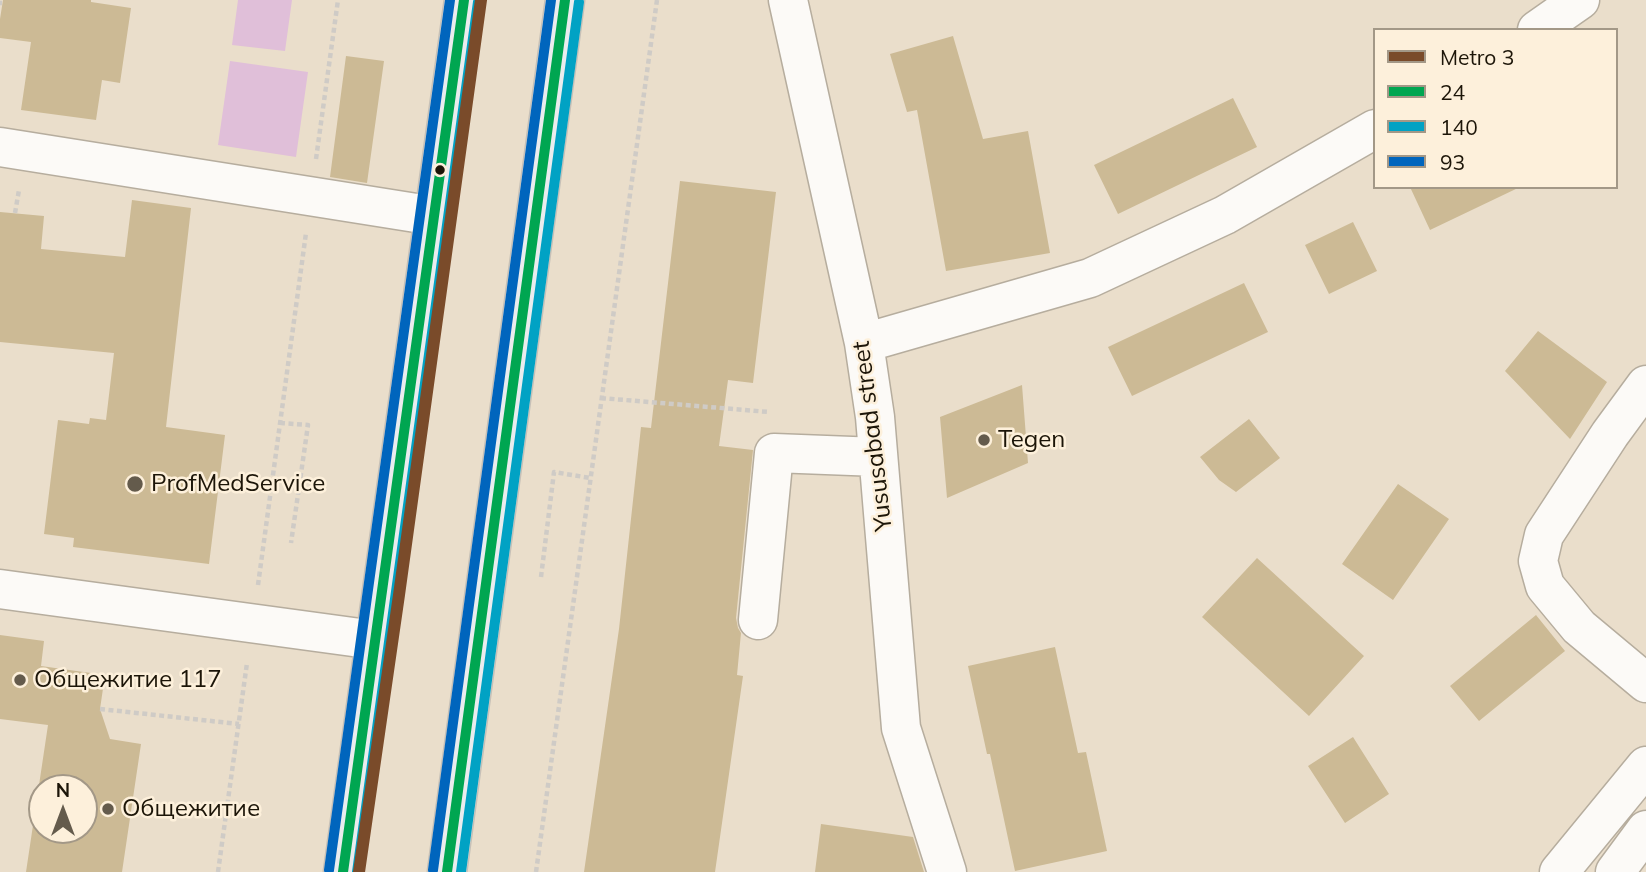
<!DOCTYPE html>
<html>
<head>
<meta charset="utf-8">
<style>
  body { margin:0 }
  #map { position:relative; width:1646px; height:872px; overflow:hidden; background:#eadecb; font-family:Mulish,sans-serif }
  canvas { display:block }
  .legend { position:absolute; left:1373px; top:28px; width:245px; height:161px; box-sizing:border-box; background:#fdf0db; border:2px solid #a39887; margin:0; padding:9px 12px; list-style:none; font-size:21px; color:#1c1508 }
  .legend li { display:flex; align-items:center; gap:14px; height:35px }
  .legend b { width:35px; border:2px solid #a39887 }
  .north { position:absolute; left:28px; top:774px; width:70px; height:70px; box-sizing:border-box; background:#fdf0db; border:2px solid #a39887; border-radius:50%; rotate:0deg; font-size:19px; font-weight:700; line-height:28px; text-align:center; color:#1c1508 }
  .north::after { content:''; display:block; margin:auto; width:24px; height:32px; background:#645b4c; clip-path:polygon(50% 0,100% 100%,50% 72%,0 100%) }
</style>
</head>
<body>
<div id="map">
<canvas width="1646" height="872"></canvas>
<ul class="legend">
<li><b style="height:9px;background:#7a4b2a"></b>Metro 3</li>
<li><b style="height:9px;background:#00a651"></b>24</li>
<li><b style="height:9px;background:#01a2c4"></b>140</li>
<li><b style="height:9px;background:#0065bd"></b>93</li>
</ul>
<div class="north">N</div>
</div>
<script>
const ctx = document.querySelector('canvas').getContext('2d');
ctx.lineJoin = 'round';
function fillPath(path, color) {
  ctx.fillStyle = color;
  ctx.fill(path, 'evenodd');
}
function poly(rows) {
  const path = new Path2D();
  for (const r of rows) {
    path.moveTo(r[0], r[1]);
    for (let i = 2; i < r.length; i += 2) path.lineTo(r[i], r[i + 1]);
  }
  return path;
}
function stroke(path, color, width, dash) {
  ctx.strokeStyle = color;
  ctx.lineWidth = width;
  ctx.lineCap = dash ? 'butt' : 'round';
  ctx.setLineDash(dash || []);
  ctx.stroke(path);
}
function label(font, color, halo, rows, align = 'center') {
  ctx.font = font + ' Mulish,sans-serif';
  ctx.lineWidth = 5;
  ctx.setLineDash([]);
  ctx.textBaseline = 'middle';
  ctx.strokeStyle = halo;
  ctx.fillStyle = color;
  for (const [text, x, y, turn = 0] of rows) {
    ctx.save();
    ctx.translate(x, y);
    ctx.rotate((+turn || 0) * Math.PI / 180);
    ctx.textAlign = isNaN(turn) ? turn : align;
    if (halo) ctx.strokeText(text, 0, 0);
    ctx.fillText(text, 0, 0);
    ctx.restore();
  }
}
fillPath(poly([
  [238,0,292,0,285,51,232,45],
  [230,61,308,72,296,157,218,145]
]), '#e0bfd9');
fillPath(poly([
  [3,0,91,0,91,2,131,8,120,83,102,80,96,120,21,110,31,42,0,38,0,19],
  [953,36,983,139,1028,131,1050,253,946,271,917,110,907,112,890,54],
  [346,56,384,61,367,183,330,177],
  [1233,98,1257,147,1118,214,1094,165],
  [680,181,776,192,753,383,728,380,719,446,753,450,736,618,738,628,741,633,737,675,743,676,715,872,584,872,619,629,641,427,651,428],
  [1410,187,1520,187,1430,230],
  [132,200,191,208,166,427,225,435,209,564,73,547,74,538,44,534,58,420,89,424,90,418,106,420,114,353,0,342,0,212,44,216,41,249,125,257],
  [1353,222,1377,271,1329,294,1305,245],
  [1244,283,1268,332,1132,396,1108,347],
  [1538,331,1607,382,1570,439,1505,371],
  [1022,385,1028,463,947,498,940,417],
  [1249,419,1280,458,1236,492,1219,480,1200,457],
  [1398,484,1449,519,1393,600,1342,564],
  [1257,558,1364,656,1309,716,1202,617],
  [1536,615,1565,651,1479,721,1450,686],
  [0,635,44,641,41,666,105,675,100,709,110,739,141,744,122,872,26,872,48,725,0,719],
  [42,788,84,788,84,830,42,830],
  [1055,647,1078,753,1086,752,1107,851,1015,871,990,754,987,754,968,666],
  [1353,737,1389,794,1345,823,1308,766],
  [821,824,913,837,924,872,815,872]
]), '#ccba95');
const minor = poly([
  [788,0,864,343,875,417,901,728,947,872],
  [1537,30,1580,0],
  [0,147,435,216],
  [864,343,1090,278,1225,215,1375,129],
  [1646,385,1610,434,1544,535,1538,561,1545,586,1579,627,1646,683],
  [0,589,375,640],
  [758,620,774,453,878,457],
  [1559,872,1646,766],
  [1615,872,1646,830]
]);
const major = poly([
  [343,872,464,0],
  [447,872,565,0]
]);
stroke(minor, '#b6ad9e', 41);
stroke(major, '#c6c0b7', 41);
stroke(poly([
  [0,3,2,3],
  [316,159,338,0],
  [15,213,19,190],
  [601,398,769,412],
  [280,423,308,425,291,543],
  [541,577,554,472,590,478],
  [258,585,306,233],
  [100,709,239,724],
  [218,872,247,663],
  [536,872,657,0]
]), '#cfcbc6', 4.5, [5, 3.5]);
stroke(minor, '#fcfaf7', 38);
stroke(major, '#eaecee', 38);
stroke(poly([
  [343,872,464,0],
  [447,872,565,0]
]), '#00a651', 10);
stroke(poly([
  [357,872,478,2],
  [461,872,579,2]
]), '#01a2c4', 10);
stroke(poly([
  [329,870,450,0],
  [433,870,551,0]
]), '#0065bd', 10);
stroke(poly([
  [359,872,399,595,481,0]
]), '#7a4b2a', 12);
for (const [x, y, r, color] of [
  [440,170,6,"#1c1508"],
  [984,440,7,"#645b4c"],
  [135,484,9,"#645b4c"],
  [20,680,7,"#645b4c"],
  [108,809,7,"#645b4c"]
]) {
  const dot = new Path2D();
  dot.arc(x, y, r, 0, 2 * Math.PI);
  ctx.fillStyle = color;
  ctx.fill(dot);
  stroke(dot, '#fdf0db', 2.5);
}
label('24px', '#1c1508', '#fdf0db', [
  ["Yususabad street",873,436,-97]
]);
label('24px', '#1c1508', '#fdf0db', [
  ["Tegen",998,440],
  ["ProfMedService",151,484],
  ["Общежитие 117",34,680],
  ["Общежитие",122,809]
], 'left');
</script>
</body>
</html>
